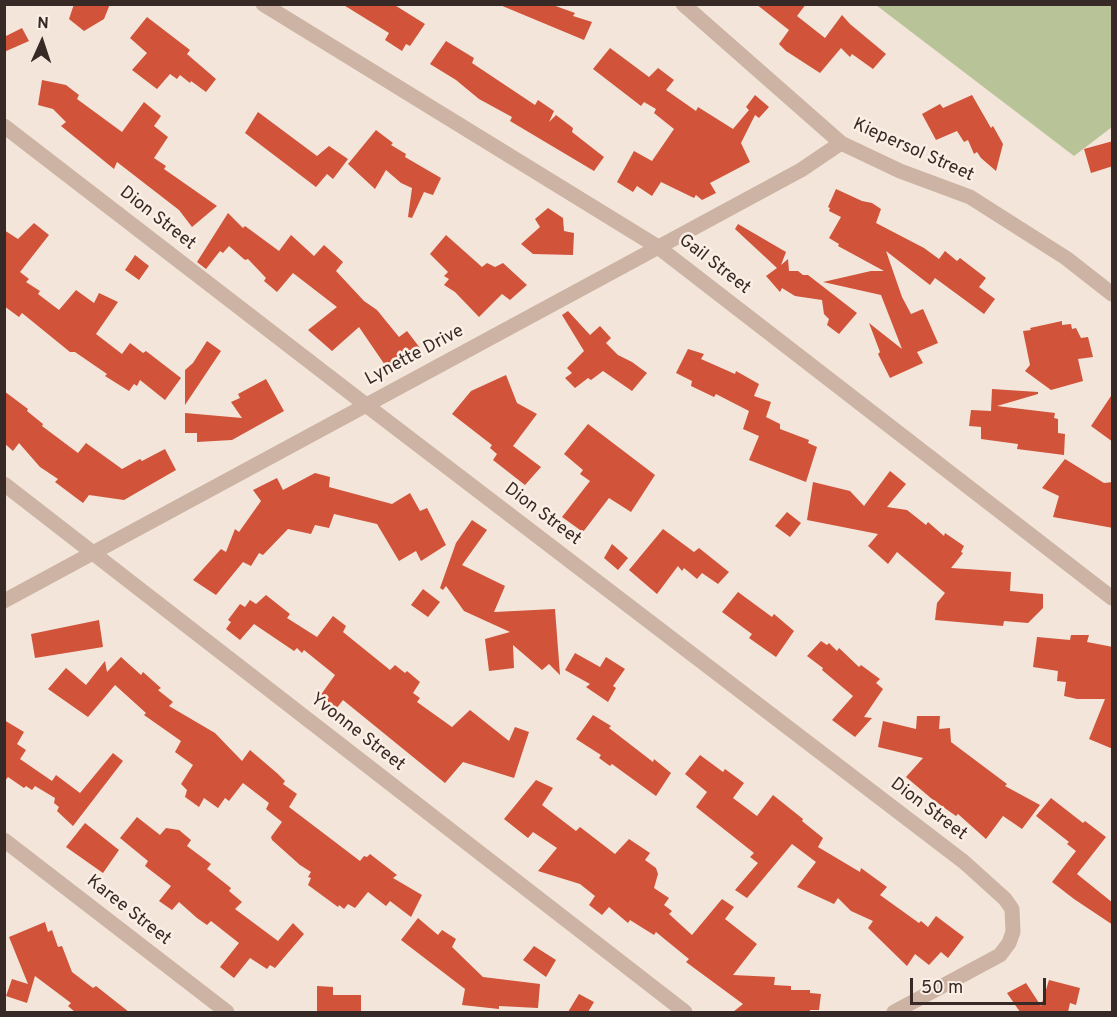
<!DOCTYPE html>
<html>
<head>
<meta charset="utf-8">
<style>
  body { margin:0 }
  #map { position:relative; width:1117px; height:1017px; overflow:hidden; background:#f3e5d9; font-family:Overpass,sans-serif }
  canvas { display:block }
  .frame { position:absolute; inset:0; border:6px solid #372a26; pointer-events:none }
  .north { position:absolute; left:12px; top:12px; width:60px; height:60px; -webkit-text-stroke:4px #fbefe5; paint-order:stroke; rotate:3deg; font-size:16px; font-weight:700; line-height:24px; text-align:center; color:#372a26 }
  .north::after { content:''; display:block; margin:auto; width:21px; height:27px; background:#372a26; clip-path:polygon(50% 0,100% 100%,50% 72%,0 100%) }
  .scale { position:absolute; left:910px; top:978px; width:136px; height:27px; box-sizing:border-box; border:3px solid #372a26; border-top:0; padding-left:8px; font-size:18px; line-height:21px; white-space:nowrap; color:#372a26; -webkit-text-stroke:4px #fbefe5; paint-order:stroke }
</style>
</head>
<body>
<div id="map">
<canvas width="1117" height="1017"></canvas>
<div class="frame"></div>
<div class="north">N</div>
<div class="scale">50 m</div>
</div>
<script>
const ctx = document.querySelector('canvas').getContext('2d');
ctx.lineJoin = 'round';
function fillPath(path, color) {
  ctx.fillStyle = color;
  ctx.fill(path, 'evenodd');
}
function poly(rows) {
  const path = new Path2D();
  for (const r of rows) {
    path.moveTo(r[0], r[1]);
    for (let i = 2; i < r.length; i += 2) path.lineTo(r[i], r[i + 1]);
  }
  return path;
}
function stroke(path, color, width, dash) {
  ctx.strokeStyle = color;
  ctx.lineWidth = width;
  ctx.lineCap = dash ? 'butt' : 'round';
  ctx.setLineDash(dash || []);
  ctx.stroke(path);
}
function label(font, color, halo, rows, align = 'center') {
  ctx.font = font + ' Overpass,sans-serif';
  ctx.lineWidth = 5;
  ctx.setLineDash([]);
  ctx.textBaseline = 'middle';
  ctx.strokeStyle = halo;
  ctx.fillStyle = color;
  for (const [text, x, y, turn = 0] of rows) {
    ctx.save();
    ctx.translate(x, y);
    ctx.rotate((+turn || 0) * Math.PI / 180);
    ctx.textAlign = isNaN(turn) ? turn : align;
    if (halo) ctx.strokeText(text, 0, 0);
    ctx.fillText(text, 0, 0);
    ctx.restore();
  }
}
fillPath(poly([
  [876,5,1112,5,1112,127,1074,156]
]), '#b8c498');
fillPath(poly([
  [74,4,110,4,104,19,84,31,69,19],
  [342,4,393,4,425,24,410,46,406,44,402,51,385,40,389,33],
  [550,4,575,13,573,16,592,22,584,40,500,5],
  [756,4,806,4,797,16,825,38,842,15,850,24,886,54,873,69,852,54,850,57,841,48,820,73,786,51,779,44,789,30],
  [147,17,190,50,187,54,216,79,206,92,191,81,190,83,180,75,177,79,170,74,157,89,132,70,147,53,130,38],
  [22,28,29,41,4,52,4,37],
  [446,41,474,58,472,63,535,105,538,100,554,111,549,122,556,115,573,128,572,132,604,157,594,171,510,121,512,117,479,99,456,80,430,64],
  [610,48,649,77,658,68,674,80,666,90,696,111,698,107,733,129,749,110,746,107,755,95,769,107,759,118,755,115,741,143,750,162,710,183,716,193,702,200,696,195,694,198,661,182,652,196,637,186,633,192,617,182,634,151,652,161,674,129,654,113,656,109,644,102,641,106,593,69],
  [42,80,66,85,79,95,77,99,122,132,144,102,161,116,154,126,168,137,154,158,166,166,164,169,217,206,192,227,179,210,117,162,114,169,61,126,66,122,53,109,38,105],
  [972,95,991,128,993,126,1003,144,996,171,981,158,977,152,974,154,968,140,964,142,957,131,936,140,922,114,940,104,943,108],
  [258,112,317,156,329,146,348,159,333,179,327,174,316,187,245,133],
  [376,130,393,143,391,145,406,154,405,157,441,178,433,195,424,192,412,218,408,217,412,188,401,183,386,170,375,189,348,164],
  [1113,141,1113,166,1091,173,1084,149],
  [836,189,862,201,872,203,881,209,876,223,924,248,939,259,945,251,957,261,960,258,986,278,979,287,995,299,984,314,935,278,930,285,886,251,902,297,911,314,923,309,938,343,917,352,923,363,890,378,878,354,880,352,869,323,902,349,881,295,823,282,871,271,884,271,838,246,839,244,829,238,841,217,829,211,830,208,828,207],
  [548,208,563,218,564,231,574,233,573,255,533,254,521,244,540,227,535,219],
  [228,213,243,228,245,226,279,251,291,235,314,256,324,245,343,262,336,271,364,301,377,310,399,337,407,331,420,348,387,368,359,327,332,351,308,330,337,307,293,273,277,292,264,281,266,278,248,259,245,260,229,246,223,253,220,251,206,269,197,262],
  [34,223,49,235,20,272,29,279,26,282,40,291,38,294,59,310,76,290,94,303,99,293,118,302,96,334,122,354,130,343,143,353,146,351,181,378,165,400,140,380,137,386,134,384,129,391,105,376,107,374,75,352,70,352,22,313,19,317,4,306,4,230,18,239],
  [738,224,786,252,781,265,788,259,789,271,798,271,803,275,808,275,857,313,839,334,827,325,829,319,824,314,822,300,795,296,782,288,780,292,766,276,777,268,735,229],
  [446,235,482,267,487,263,495,267,503,263,527,285,510,300,502,294,479,317,455,292,444,285,449,279,444,276,448,272,430,254],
  [135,255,149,266,139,280,125,270],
  [568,311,590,335,600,326,611,338,606,343,618,355,632,362,647,373,632,391,603,371,591,380,588,378,575,388,565,378,572,373,567,368,584,351,562,315],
  [1062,321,1062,325,1071,324,1072,329,1076,328,1081,338,1088,337,1093,357,1078,359,1083,381,1051,390,1025,371,1030,365,1023,331,1031,330,1030,328],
  [207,341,221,351,185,405,185,370,193,363],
  [688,349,704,354,701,359,735,374,736,371,759,384,754,396,771,402,766,417,780,424,780,429,809,440,808,443,817,447,806,482,749,460,759,436,743,429,749,411,716,394,714,397,691,386,692,381,676,373],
  [506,375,517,403,537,414,513,446,541,467,525,485,493,460,497,454,490,448,492,445,452,414,471,391],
  [266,379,284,411,232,440,197,442,197,433,185,433,185,413,242,418,231,402,240,398,238,394],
  [992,389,1038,392,1038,394,997,406,1055,413,1054,418,1058,419,1058,433,1065,434,1064,455,1017,449,1018,444,981,439,981,427,969,426,971,410,991,411],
  [4,391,28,409,27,411,43,424,42,426,78,453,86,443,122,469,140,459,142,461,165,449,176,470,124,500,89,495,83,503,55,482,58,479,40,467,19,443,13,451,4,443],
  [1113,393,1113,442,1091,426],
  [588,424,655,475,631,512,609,498,583,532,562,517,590,481,580,474,583,470,564,454],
  [1065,459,1104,483,1113,482,1113,528,1053,517,1059,496,1042,488],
  [890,471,906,484,887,507,907,510,926,525,928,522,944,536,945,533,964,546,961,552,963,553,951,568,1011,572,1010,591,1043,594,1043,608,1028,623,1004,621,1003,626,935,620,937,603,945,593,897,552,888,564,868,546,878,534,807,520,813,482,850,491,864,506],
  [315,473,330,477,329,487,392,504,410,493,420,511,427,508,446,545,421,561,416,551,399,561,377,524,334,514,329,528,315,525,311,534,288,529,263,555,259,553,251,566,243,562,216,595,193,580,221,549,226,552,235,529,239,532,261,501,253,490,277,478,283,490],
  [787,512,801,523,790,537,775,526],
  [472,520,487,530,462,565,505,586,494,612,555,609,560,675,549,664,542,670,513,645,514,668,489,671,485,639,510,632,464,611,446,586,443,590,440,588,456,543],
  [663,529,694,552,699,548,729,572,718,584,702,573,697,579,684,568,682,571,678,566,657,594,629,570],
  [612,544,628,558,618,570,604,558],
  [423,589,440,602,428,617,411,605],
  [738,592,772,617,774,614,794,631,776,657,749,638,752,634,722,612],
  [266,595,290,614,287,618,317,637,333,616,346,626,343,632,390,670,395,665,405,673,407,671,420,682,413,693,420,698,417,702,452,727,470,710,509,741,515,727,529,732,514,778,463,762,445,783,343,700,336,709,320,696,335,675,304,650,302,653,297,648,294,651,254,624,240,640,226,629,231,622,228,620,240,604,245,607,250,600,256,604],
  [99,620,103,647,35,658,31,634],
  [1071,635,1089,635,1087,642,1113,647,1113,749,1089,739,1105,699,1077,699,1064,696,1066,682,1057,681,1058,671,1033,667,1037,637,1070,640],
  [821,641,827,645,829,643,837,651,839,648,859,667,861,665,880,679,876,683,883,689,864,717,872,718,855,737,832,720,853,696,822,670,823,668,807,656],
  [575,653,600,667,606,657,625,669,613,686,616,688,608,702,586,687,590,684,565,670],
  [121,657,141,675,143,672,161,688,158,690,173,702,169,706,215,733,242,761,250,750,278,774,285,781,283,784,297,794,289,807,360,861,364,856,367,857,370,854,397,875,393,878,422,895,411,917,390,901,386,906,368,892,355,908,348,904,344,909,339,905,338,907,308,885,311,878,308,877,311,872,300,865,272,840,271,837,282,822,266,809,269,803,243,783,229,801,225,798,218,808,204,798,199,807,185,797,187,790,181,784,193,765,175,752,181,741,144,715,146,713,115,685,88,717,48,689,66,668,86,685,105,661,107,672],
  [593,715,611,726,609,728,653,762,654,759,671,773,656,796,612,764,610,766,599,758,601,755,576,739],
  [917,716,940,716,939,729,950,728,951,742,1007,784,1005,786,1040,805,1022,829,1003,816,986,839,958,814,956,816,932,799,906,777,923,758,878,747,883,721,916,729],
  [4,720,24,732,17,744,26,750,20,759,52,781,56,775,80,793,113,753,123,761,73,826,57,811,59,807,54,803,55,798,35,786,32,790,26,786,24,788,8,777,4,782],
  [700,755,723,772,725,769,744,783,733,798,757,816,773,795,803,819,802,821,823,838,818,847,860,872,861,868,887,887,880,895,919,923,921,921,928,927,936,916,964,937,948,958,941,952,929,965,915,954,907,966,868,928,873,921,851,911,838,898,834,904,797,887,816,862,792,844,747,898,735,890,758,863,750,857,754,853,696,807,707,792,685,774],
  [536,780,553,788,542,805,576,831,580,827,615,854,629,839,650,853,645,860,656,868,658,874,654,888,669,898,664,905,672,911,669,914,692,935,722,899,734,907,725,919,757,944,733,975,775,977,774,985,791,986,791,990,810,990,810,993,821,994,819,1010,810,1010,810,1012,733,1012,743,1004,686,962,689,959,656,932,654,935,630,920,628,923,609,907,602,915,589,905,595,896,580,884,538,871,557,848,533,832,528,838,504,819],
  [1051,798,1083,823,1085,821,1106,837,1077,874,1113,903,1113,925,1074,899,1052,882,1076,851,1067,844,1069,842,1036,816],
  [137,817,160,835,166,828,179,830,191,840,187,846,211,864,207,869,231,888,229,891,242,902,235,909,278,941,293,923,304,934,275,968,270,965,267,969,250,958,234,978,220,967,239,943,211,921,207,925,197,918,179,902,172,910,159,901,171,886,145,866,148,861,120,838],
  [85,823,119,850,103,873,66,847],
  [418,918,438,935,442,930,456,939,452,947,483,977,540,984,538,1008,499,1006,499,1009,462,1005,465,989,401,940],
  [45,922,48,932,52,930,58,947,62,946,72,972,93,988,96,986,129,1012,75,1012,68,1006,71,1003,35,976,27,1003,6,996,12,979,28,984,9,937],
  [534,946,556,960,546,977,523,960],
  [1049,980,1080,988,1076,1005,1070,1003,1068,1012,1020,1012,1007,993,1026,983,1041,1006],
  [317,986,333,987,333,995,361,995,361,1012,317,1012],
  [579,994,594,1002,588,1012,568,1012]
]), '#d0533a');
stroke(poly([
  [263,4,658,247,1112,598],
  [683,4,841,143,900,171,970,197,1066,258,1112,294],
  [4,126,366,405,964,862,1005,899,1012,909,1013,932,1009,943,1000,955,894,1012],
  [4,484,685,1012],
  [4,601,801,170,841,143],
  [4,840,227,1012]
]), '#ccb3a4', 15);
label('18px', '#372a26', '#fbefe5', [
  ["Kiepersol Street",913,151,24],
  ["Dion Street",157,219,38],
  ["Gail Street",714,265,38],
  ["Lynette Drive",415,356,-28],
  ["Dion Street",542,515,37],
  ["Yvonne Street",357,733,38],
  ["Dion Street",928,810,37],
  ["Karee Street",128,911,38]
]);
</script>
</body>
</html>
